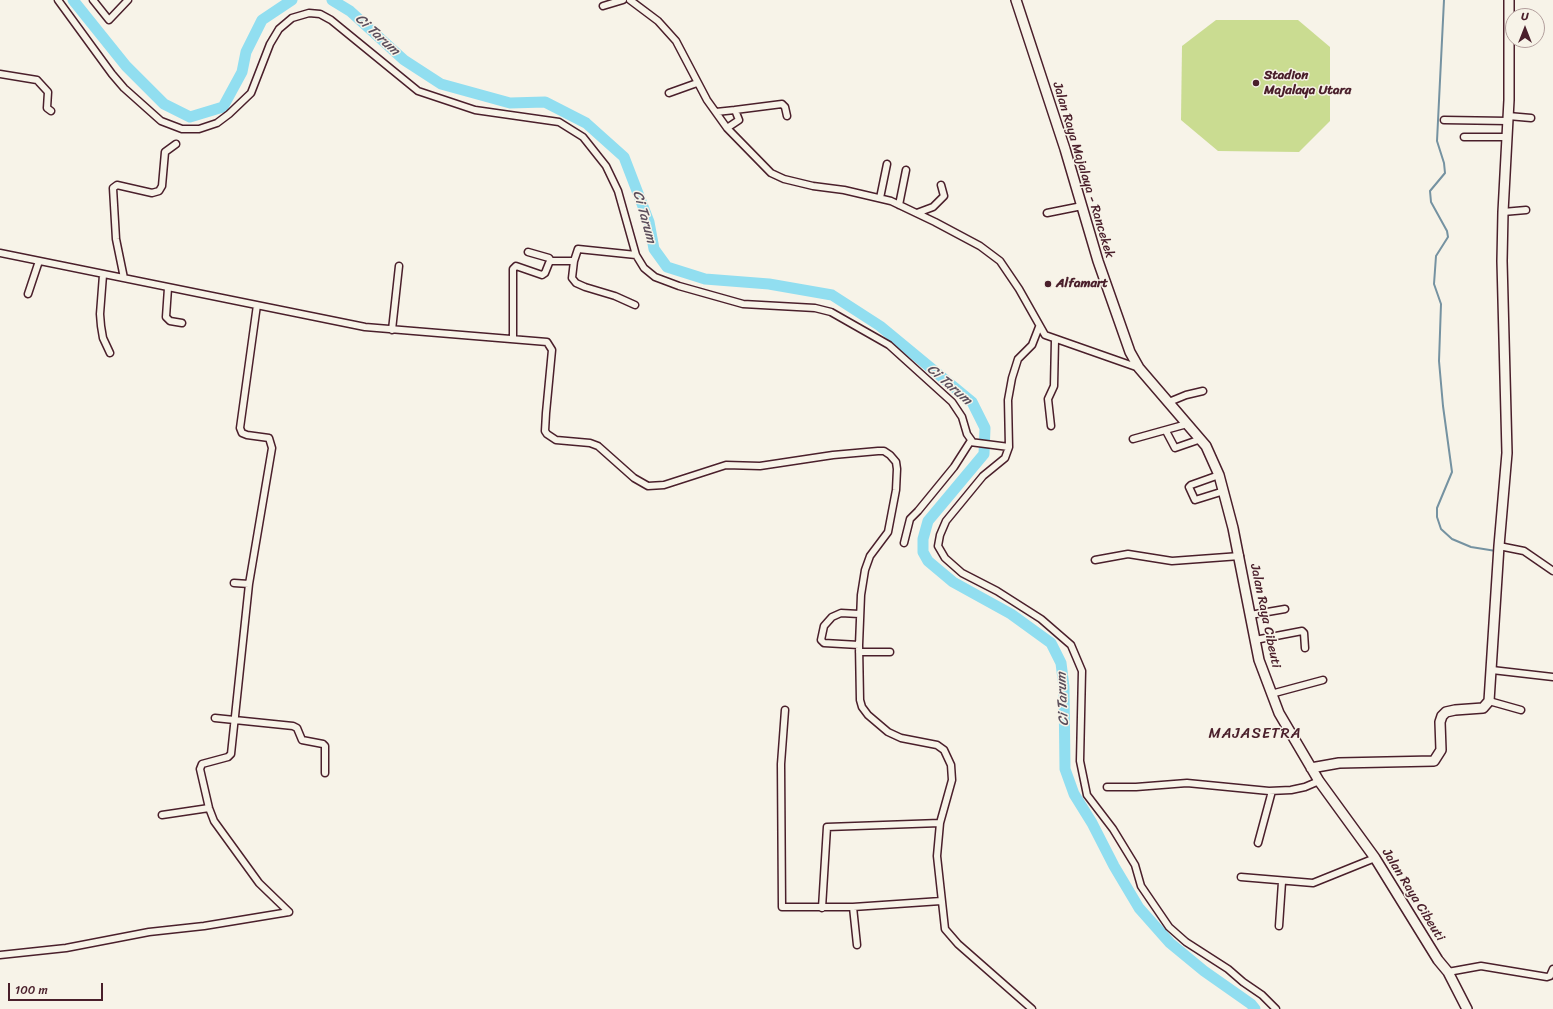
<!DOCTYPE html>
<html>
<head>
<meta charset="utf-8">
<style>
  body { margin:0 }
  #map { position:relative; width:1553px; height:1009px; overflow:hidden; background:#f7f3e8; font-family:Sriracha,sans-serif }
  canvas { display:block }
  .north { position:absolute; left:1505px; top:8px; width:40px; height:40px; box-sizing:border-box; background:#f7f3e8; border:1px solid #b29e9c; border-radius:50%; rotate:0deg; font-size:11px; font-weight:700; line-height:16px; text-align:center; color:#4a1f2b }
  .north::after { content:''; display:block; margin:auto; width:14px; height:18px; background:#4a1f2b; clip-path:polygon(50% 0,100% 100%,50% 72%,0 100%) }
  .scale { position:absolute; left:8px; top:983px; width:95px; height:18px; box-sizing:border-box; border:2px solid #4a1f2b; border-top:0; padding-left:5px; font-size:12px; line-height:14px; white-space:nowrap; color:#4a1f2b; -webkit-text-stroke:3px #f7f3e8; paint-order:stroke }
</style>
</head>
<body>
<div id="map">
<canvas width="1553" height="1009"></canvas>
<div class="north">U</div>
<div class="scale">100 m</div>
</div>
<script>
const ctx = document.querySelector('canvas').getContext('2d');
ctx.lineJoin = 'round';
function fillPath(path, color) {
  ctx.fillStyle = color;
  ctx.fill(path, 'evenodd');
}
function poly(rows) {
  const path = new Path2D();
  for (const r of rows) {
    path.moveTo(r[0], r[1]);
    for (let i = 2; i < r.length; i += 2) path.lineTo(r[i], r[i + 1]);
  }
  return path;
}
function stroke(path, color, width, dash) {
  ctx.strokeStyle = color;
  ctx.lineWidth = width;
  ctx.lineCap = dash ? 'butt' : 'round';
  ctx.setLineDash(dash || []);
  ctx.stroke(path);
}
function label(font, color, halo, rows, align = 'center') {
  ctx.font = font + ' Sriracha,sans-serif';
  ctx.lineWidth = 3;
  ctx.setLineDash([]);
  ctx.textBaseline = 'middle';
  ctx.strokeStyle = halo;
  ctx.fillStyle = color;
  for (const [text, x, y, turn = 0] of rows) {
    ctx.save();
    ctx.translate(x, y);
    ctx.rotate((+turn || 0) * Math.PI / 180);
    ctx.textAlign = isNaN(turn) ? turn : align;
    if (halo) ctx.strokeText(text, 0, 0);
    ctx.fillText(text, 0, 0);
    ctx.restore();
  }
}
fillPath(poly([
  [1216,20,1298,20,1330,47,1330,121,1299,152,1218,151,1181,120,1182,46]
]), '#cadc91');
stroke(poly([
  [1444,0,1437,141,1444,163,1445,173,1430,191,1431,202,1447,231,1448,237,1436,256,1434,284,1441,304,1439,361,1443,406,1452,472,1437,508,1437,517,1441,529,1452,539,1471,547,1496,551]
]), '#7592a1', 2);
stroke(poly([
  [73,0,126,66,164,104,190,117,223,107,242,72,246,52,262,20,292,0],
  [332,0,350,11,404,60,441,84,510,103,545,102,586,123,624,157,649,222,654,249,667,267,705,279,769,284,832,295,880,326,972,402,985,428,984,454,928,521,923,539,923,552,928,561,953,582,1011,614,1051,643,1061,663,1064,687,1065,769,1074,794,1092,823,1114,866,1139,908,1170,943,1204,971,1251,1004,1255,1009]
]), '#91def0', 11);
const street = poly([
  [58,0,112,74,124,88,161,121,182,129,199,129,217,123,229,114,251,93,270,44,279,29,292,18,309,13,320,14,331,20,418,91,475,110,559,122,583,137,606,166,618,191,636,255,644,268,655,277,679,286,743,304,815,308,831,312,889,345,952,402,962,417,967,434,972,441],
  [93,0,109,20,128,0],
  [630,0,658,21,676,41,707,100,727,128,771,173,784,179,813,186,844,190,891,201,935,222,980,246,1000,261,1019,289,1045,335,1139,368],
  [603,6,623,0],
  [0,74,37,80,48,92,47,108,51,111],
  [669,93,697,83],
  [735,110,782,104,785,107,787,116],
  [716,112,735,110,739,120,727,128],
  [1508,116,1531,118],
  [1444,120,1508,121],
  [1464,137,1507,137],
  [880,198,887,164],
  [899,205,906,170],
  [1503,212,1526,210],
  [917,213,933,207,944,196,941,185],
  [1047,213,1082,206],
  [528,252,549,258,551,261],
  [0,253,365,327,547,342,552,350,546,413,545,431,547,434,556,440,590,443,598,446,634,478,648,486,664,485,726,465,760,466,833,455,878,451,884,451,890,455,896,462,897,469,896,490,888,532,870,556,865,570,861,595,859,645,860,700,862,707,868,715,888,732,901,738,937,745,944,750,951,765,952,780,940,823,937,856,945,929,958,944,1032,1009],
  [574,261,578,249,636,255],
  [103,275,100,314,101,326,103,338,110,353],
  [124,278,116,239,113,188,117,185,152,193,159,191,162,186,165,152,176,144],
  [168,288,166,317,170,321,182,323],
  [28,294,39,261],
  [257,305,240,428,242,433,247,435,269,438,272,448,249,584,231,754,228,757,202,764,200,769,209,808,214,821,259,883,289,912],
  [392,330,399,266],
  [513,338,513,269,516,266,542,275,545,273,549,263,551,261,574,261,572,278,576,283,585,287,615,296,635,305],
  [1169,402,1186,395,1203,391],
  [1051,426,1048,399,1054,386,1055,340],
  [1166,431,1175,448,1201,439],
  [1133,439,1187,424],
  [1009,447,1008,400,1012,378,1018,359,1032,345,1039,327],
  [1219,475,1191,485,1189,487,1195,500,1224,491],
  [904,543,910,519,918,511,954,467,970,442,1009,447,1005,458,983,476,946,521,940,535,938,546,945,558,962,573,997,591,1041,619,1071,645,1082,671,1080,761,1087,795,1113,829,1135,865,1141,886,1169,927,1186,942,1228,969,1243,982,1262,995,1276,1009],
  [1499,546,1524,551,1553,571],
  [1095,560,1128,554,1172,561,1240,556],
  [234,583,249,584],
  [1250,615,1285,609],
  [1255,640,1302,631,1304,633,1305,648],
  [859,645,824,643,821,640,824,626,832,617,841,613,859,614],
  [859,652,890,652],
  [1492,670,1553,677],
  [1271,694,1323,680],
  [1489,701,1521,710],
  [785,710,781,764,782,907,853,907,941,901],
  [215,718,293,726,297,728,302,740,323,744,325,746,325,773],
  [1107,787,1136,787,1187,783,1269,791,1291,790,1305,787,1319,781],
  [162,815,209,808],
  [1258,843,1272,791],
  [1241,877,1313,883,1375,858],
  [853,907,857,945],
  [822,908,827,827,940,823],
  [1279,926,1282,882],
  [0,955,66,948,149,932,204,926,289,912],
  [1448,972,1481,966,1547,977,1550,976,1553,969]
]);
const secondary = poly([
  [1016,0,1065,149,1098,261,1130,352,1139,368,1206,446,1219,475,1233,528,1259,660,1279,713,1319,781,1375,858,1438,960,1448,972,1467,1009],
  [1311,768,1339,763,1434,761,1441,750,1440,722,1442,716,1446,712,1455,710,1483,708,1489,701,1499,546,1507,453,1502,261,1503,212,1509,100,1509,0]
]);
stroke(street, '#4a1f2b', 9);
stroke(secondary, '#4a1f2b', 12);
stroke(street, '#f7f3e8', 6);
stroke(secondary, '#f7f3e8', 9);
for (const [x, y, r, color] of [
  [1256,83,4,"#4a1f2b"],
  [1048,284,4,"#4a1f2b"]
]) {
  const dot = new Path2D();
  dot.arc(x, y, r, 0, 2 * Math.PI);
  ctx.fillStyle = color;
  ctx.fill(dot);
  stroke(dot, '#f7f3e8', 1.5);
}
label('bold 13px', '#4a1f2b', '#f7f3e8', [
  ["Stadion",1264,76],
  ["Majalaya Utara",1264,91],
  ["Alfamart",1056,284]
], 'left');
label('13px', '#4a1f2b', '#f7f3e8', [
  ["Jalan Raya Majalaya - Rancekek",1083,170,73],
  ["Jalan Raya Cibeuti",1265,616,78],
  ["Jalan Raya Cibeuti",1413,895,58]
]);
label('italic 14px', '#5c4f5c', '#f7f3e8', [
  ["Ci Tarum",377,35,42],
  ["Ci Tarum",644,217,74],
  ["Ci Tarum",949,385,41],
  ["Ci Tarum",1063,699,-93]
]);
ctx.letterSpacing = '1px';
label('15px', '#4a1f2b', '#f7f3e8', [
  ["MAJASETRA",1255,734]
]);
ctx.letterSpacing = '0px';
</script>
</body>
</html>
